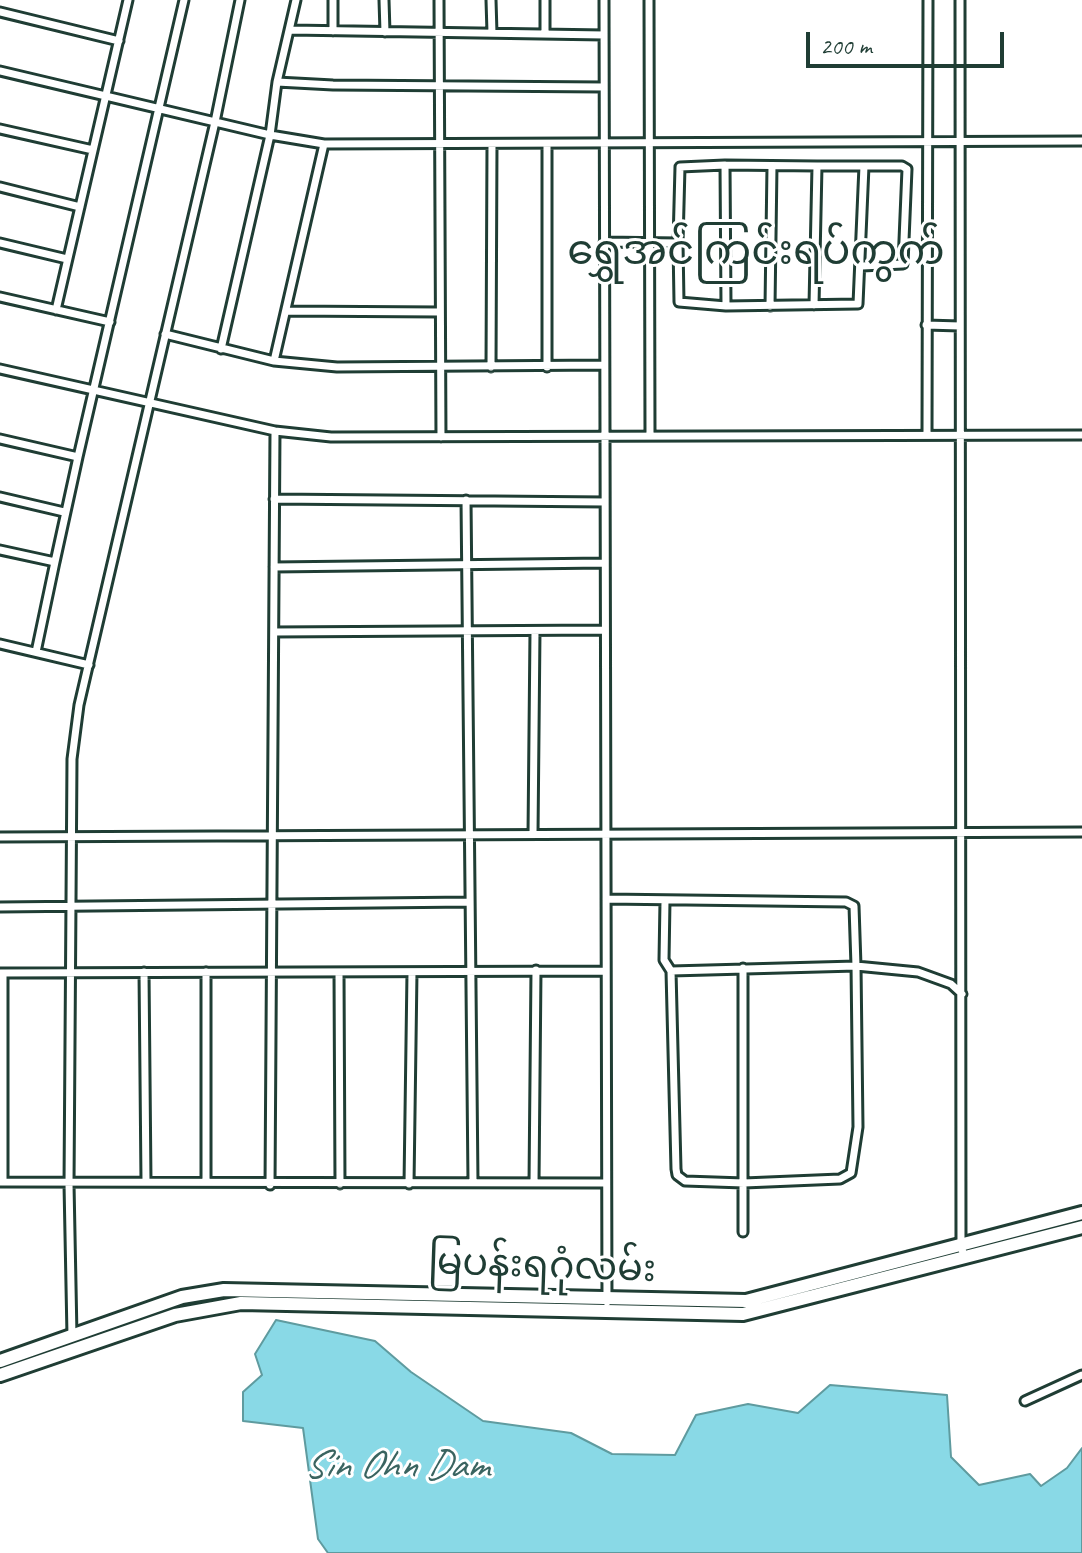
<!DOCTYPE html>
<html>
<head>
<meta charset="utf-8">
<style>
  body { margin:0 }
  #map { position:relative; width:1082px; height:1553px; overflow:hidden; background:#fff; font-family:Caveat,sans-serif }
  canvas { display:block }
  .scale { position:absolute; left:806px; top:32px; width:198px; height:36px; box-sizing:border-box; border:4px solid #1f3d34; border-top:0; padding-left:10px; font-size:24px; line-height:28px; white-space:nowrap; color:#1f3d34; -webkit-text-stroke:6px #fff; paint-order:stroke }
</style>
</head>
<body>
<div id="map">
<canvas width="1082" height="1553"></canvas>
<div class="scale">200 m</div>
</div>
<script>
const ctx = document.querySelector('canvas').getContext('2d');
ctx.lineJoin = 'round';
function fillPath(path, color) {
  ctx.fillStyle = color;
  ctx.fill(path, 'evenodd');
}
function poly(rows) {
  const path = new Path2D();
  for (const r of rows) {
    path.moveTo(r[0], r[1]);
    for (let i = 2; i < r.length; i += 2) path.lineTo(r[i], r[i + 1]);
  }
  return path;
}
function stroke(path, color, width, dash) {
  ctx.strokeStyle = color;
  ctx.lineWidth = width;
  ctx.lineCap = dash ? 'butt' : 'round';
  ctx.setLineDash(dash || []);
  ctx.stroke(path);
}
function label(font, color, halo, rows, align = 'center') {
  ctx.font = font + ' Caveat,"Noto Sans Myanmar",sans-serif';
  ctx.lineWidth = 6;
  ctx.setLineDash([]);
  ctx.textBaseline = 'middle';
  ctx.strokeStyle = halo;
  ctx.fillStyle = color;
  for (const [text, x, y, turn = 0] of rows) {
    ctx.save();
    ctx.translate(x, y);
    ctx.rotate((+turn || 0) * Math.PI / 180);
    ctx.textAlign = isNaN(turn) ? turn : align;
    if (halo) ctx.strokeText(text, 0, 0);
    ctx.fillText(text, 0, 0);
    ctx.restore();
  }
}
const water = poly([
  [276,1320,375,1341,411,1372,483,1421,571,1433,612,1454,675,1455,696,1415,748,1404,798,1413,830,1385,947,1395,951,1457,979,1485,1030,1474,1041,1486,1067,1468,1082,1448,1082,1553,328,1553,318,1539,303,1428,243,1421,243,1392,262,1375,255,1354,276,1320]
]);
fillPath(water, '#89d9e6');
stroke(water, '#5f9b9f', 2);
const street = poly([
  [333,0,333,31],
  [384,0,385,32],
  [439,0,441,437],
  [491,0,492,33],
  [545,0,545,34],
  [604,0,607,1302],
  [649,0,650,434],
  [960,0,961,1243,964,1259],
  [0,12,119,41],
  [291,30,604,35],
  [0,71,270,135,324,144,1082,141],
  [277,82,333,85,604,87],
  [0,129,93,150],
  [547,145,547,367],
  [0,187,80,207],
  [604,242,678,243,680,167,725,165],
  [0,243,67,259],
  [678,243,679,302,726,306,725,165,817,166],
  [0,297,110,322],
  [814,305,817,166,902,166,907,169,903,264,862,266],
  [726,306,858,304,864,166],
  [770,306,772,166],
  [56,310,128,0],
  [286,311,439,312],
  [926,325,960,326],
  [165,334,274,361,337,367,604,365],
  [221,349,270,135,277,82,296,0],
  [274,361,324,144],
  [491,367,492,145],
  [0,369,275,431,331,437,1082,435],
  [927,434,928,0],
  [0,439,78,457,184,0],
  [0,497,64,512],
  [274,499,605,502],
  [466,500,473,1181],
  [0,550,55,562,78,457],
  [274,567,604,563],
  [274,632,603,630],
  [0,644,89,665],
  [36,652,55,562],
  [533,834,535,631],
  [0,837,1082,832],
  [606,899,846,902,854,906,856,966,858,1127,851,1173,840,1179,744,1183,685,1181,677,1175,676,1169,671,971,856,966,918,972,951,984,962,994],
  [665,901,664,960,671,971],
  [0,907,469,902],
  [144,972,146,1182],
  [339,972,340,1184],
  [0,973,605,971],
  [0,1182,605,1183],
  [3,1182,3,973],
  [206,1182,206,972],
  [534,1183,536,970],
  [409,1184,412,972],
  [270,1185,275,431],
  [743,1232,743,968],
  [72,1336,69,1184,72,759,79,705,215,122,240,0],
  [1025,1401,1082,1375]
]);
const primary = poly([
  [0,1361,182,1297,224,1290,746,1301,1082,1213],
  [0,1375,175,1315,241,1303,743,1314,1082,1227]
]);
stroke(street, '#1f3d34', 13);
stroke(primary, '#1f3d34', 18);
stroke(street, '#fff', 7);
stroke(primary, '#fff', 12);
label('38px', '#1f3d34', '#fff', [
  ["မြပန်းရဂုံလမ်း",542,1267,2]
]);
label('italic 40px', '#3a6460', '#fff', [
  ["Sin Ohn Dam",396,1467]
]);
label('42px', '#1f3d34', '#fff', [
  ["ရွှေအင်ကြင်းရပ်ကွက်",756,253]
]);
</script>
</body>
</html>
